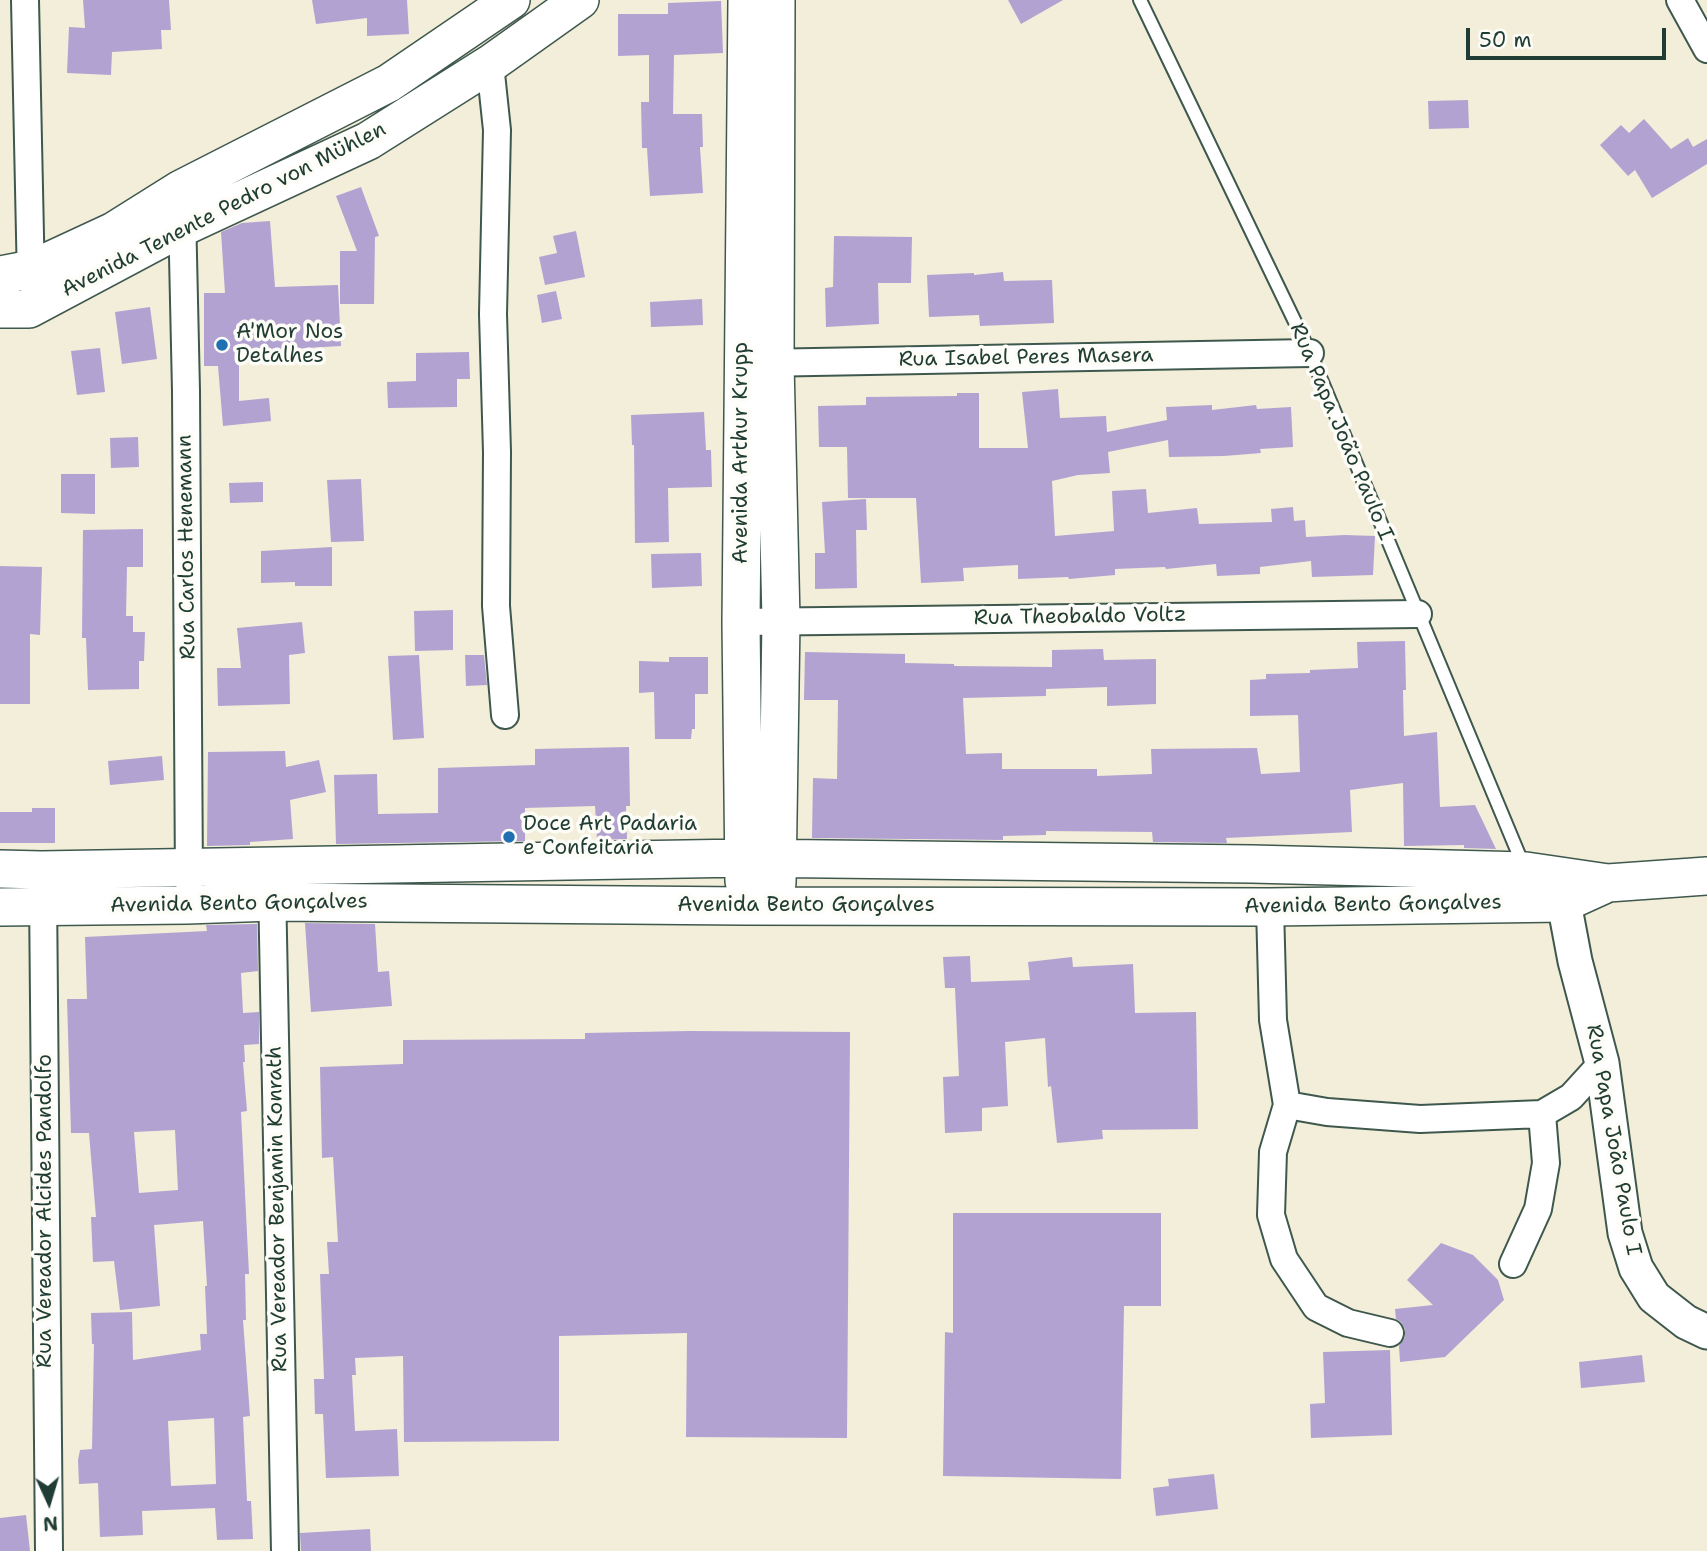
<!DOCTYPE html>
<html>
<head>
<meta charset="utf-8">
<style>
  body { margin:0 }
  #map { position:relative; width:1707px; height:1551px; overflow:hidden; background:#f2eed9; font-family:"Shantell Sans",sans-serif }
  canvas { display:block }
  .north { position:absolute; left:14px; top:1467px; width:70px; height:70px; -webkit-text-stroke:5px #fdfcf7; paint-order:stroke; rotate:176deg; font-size:19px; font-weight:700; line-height:28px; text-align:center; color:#1f3d34 }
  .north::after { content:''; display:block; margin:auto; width:24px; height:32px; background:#1f3d34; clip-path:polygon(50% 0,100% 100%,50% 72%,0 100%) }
  .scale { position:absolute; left:1466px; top:28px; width:200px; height:32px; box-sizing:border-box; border:4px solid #1f3d34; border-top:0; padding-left:9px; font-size:21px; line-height:24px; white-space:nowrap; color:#1f3d34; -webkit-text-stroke:5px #fdfcf7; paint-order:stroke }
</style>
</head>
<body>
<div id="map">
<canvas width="1707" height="1551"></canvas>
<div class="north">N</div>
<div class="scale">50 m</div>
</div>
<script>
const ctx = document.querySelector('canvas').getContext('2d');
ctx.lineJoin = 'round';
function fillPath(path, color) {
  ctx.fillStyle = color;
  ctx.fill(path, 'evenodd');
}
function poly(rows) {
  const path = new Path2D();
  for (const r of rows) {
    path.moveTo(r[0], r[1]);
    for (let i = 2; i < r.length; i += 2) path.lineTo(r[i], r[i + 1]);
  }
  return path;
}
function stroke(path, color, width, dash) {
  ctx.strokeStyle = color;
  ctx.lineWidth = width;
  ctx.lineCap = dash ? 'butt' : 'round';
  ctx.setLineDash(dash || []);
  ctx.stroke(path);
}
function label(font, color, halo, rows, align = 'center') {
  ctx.font = font + ' "Shantell Sans",sans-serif';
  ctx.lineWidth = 7;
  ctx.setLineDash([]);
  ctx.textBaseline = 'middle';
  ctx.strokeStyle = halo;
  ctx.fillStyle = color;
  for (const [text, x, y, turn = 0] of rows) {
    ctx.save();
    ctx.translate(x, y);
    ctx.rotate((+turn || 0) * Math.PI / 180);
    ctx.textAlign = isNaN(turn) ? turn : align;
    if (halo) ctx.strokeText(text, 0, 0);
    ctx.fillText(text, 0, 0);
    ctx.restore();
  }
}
fillPath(poly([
  [83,0,169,0,171,30,161,30,162,49,112,52,111,75,67,73,69,27,85,28],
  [312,0,407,0,409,34,367,36,367,18,316,24],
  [1008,0,1063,0,1021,24],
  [721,1,723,53,674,55,673,114,702,114,703,147,700,147,703,193,650,196,647,148,642,148,641,102,649,102,649,55,618,56,618,14,668,14,668,3],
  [1468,100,1469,128,1429,129,1428,101],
  [1644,119,1671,149,1688,138,1693,147,1707,139,1707,164,1652,198,1635,170,1628,176,1600,145,1621,125,1629,133],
  [361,187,379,236,375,237,374,304,340,304,340,251,357,251,336,196],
  [270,221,275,287,338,285,341,346,239,352,239,401,269,398,271,421,223,426,218,366,204,366,204,293,225,293,221,232,242,223],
  [576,231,585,277,545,285,539,257,557,253,553,236],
  [834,236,912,237,911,283,878,283,879,324,826,327,825,288,833,287],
  [1003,272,1004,281,1052,280,1054,323,980,326,979,315,929,317,927,275,974,273,974,275],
  [556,291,562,319,542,323,537,295],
  [702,299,703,325,651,327,650,302],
  [150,307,157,359,122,364,115,312],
  [100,348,105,392,77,395,71,351],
  [469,352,470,379,457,379,457,407,388,408,387,382,416,381,416,353],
  [1058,389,1060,418,1106,416,1107,432,1167,420,1166,407,1212,405,1212,410,1256,405,1257,409,1291,407,1293,447,1260,449,1261,453,1224,456,1169,457,1168,440,1108,452,1110,473,1078,475,1052,481,1055,536,1114,531,1112,491,1146,489,1148,513,1197,508,1199,524,1272,522,1271,509,1293,507,1294,521,1305,520,1306,537,1345,535,1375,536,1373,575,1312,577,1311,561,1260,567,1260,574,1217,576,1216,564,1166,569,1165,567,1115,569,1115,575,1069,579,1068,577,1018,579,1018,565,963,568,964,581,921,583,916,498,848,498,847,447,819,447,818,406,866,405,866,397,957,396,957,393,979,393,979,448,1028,448,1022,392],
  [704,412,706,450,711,450,712,487,668,488,669,542,635,543,634,445,632,445,631,415],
  [138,437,139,467,111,468,110,438],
  [61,474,95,474,95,514,61,513],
  [361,479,364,541,331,542,327,480],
  [263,482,263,502,230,503,229,483],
  [866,499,867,530,856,530,857,588,815,589,815,553,825,553,822,502],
  [143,529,143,567,127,567,126,616,133,616,133,632,145,632,144,661,139,661,139,689,88,690,86,638,82,638,83,530],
  [332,547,332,586,295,586,295,582,261,583,261,551],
  [701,553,702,586,652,588,651,554],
  [0,566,42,567,40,635,30,634,30,704,0,704],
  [453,610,453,650,415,651,414,611],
  [302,622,305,653,289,655,290,704,218,706,217,668,241,668,237,628],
  [1405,641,1406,690,1403,690,1404,736,1437,732,1440,807,1475,805,1496,849,1464,848,1464,845,1404,846,1403,783,1350,790,1352,832,1226,838,1227,843,1153,842,1152,832,1046,831,1046,835,1003,836,1003,840,812,838,813,778,837,779,838,700,804,700,805,652,905,654,905,663,954,664,954,666,1052,667,1052,650,1103,649,1104,660,1156,659,1156,704,1107,706,1107,687,1046,689,1046,696,963,698,966,754,1002,753,1002,769,1097,769,1097,776,1152,774,1151,749,1257,748,1261,774,1300,772,1298,715,1250,716,1250,680,1266,679,1266,674,1310,673,1310,670,1358,668,1357,642],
  [419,655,424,738,393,740,388,656],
  [465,655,484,655,487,685,466,686],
  [669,657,708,657,708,694,695,694,695,729,692,729,691,739,655,739,654,692,639,693,639,661,669,662],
  [629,747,630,806,626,806,627,839,597,840,595,806,525,808,525,841,336,844,334,775,377,774,378,814,438,813,438,768,535,765,535,749],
  [285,751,286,767,319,760,326,792,290,800,293,839,250,842,250,845,207,846,208,752],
  [162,756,164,780,110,785,108,761],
  [32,808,55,808,55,843,0,843,0,812,32,812],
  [305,923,375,924,378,972,389,971,392,1006,311,1012],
  [257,924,258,971,241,973,243,1013,259,1012,259,1044,244,1045,245,1062,243,1062,247,1111,241,1112,249,1274,245,1274,246,1320,243,1320,250,1416,243,1417,247,1501,251,1501,253,1539,217,1540,215,1508,142,1511,143,1535,100,1537,98,1483,79,1484,78,1460,80,1450,92,1449,94,1344,92,1344,91,1313,132,1312,133,1360,201,1350,200,1334,207,1334,205,1286,207,1286,203,1221,154,1225,160,1306,120,1310,114,1261,93,1262,91,1217,96,1217,89,1133,71,1133,67,999,87,999,85,937,207,931,206,925],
  [175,1130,178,1190,139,1193,134,1132],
  [214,1418,216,1484,171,1486,168,1421],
  [970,956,971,982,1030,980,1028,962,1072,957,1073,967,1133,964,1135,1013,1196,1012,1198,1129,1102,1130,1103,1139,1057,1143,1051,1086,1048,1087,1045,1038,1005,1042,1008,1106,982,1108,982,1131,945,1133,943,1077,959,1076,955,988,945,988,943,957],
  [689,1031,850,1032,847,1438,686,1437,687,1333,559,1336,559,1441,404,1442,403,1356,355,1358,356,1375,352,1375,355,1431,397,1429,399,1476,326,1478,323,1414,315,1414,314,1379,324,1379,320,1274,329,1274,327,1242,338,1242,333,1157,322,1158,320,1067,403,1064,403,1040,585,1039,585,1033],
  [953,1213,1161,1213,1161,1306,1124,1306,1121,1479,943,1476,945,1332,953,1333],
  [1441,1243,1473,1255,1498,1280,1504,1300,1445,1357,1400,1362,1399,1346,1405,1337,1405,1329,1401,1322,1396,1319,1395,1309,1433,1305,1407,1280],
  [1390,1350,1392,1435,1311,1438,1310,1404,1325,1403,1323,1352],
  [1642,1355,1645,1382,1581,1388,1579,1362],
  [1214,1474,1218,1509,1156,1516,1153,1488,1169,1486,1168,1479],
  [26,1515,30,1551,0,1551,0,1518],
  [370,1529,371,1551,301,1551,300,1533]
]), '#b2a2d2');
const service = poly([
  [1140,0,1310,353,1524,867]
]);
const minor = poly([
  [25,0,31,282],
  [1680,0,1707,49],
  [490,64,497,130,493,314,497,452,496,606,505,715],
  [182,211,186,391,189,883],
  [759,363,1310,353],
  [741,622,1418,614],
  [272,885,285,1551],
  [43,891,49,1551],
  [1270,907,1273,1020,1287,1105,1327,1112,1420,1119,1542,1114],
  [1287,1105,1273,1152,1271,1215,1284,1259,1316,1307,1348,1323,1390,1333],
  [1513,1264,1538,1209,1546,1163,1542,1114,1571,1097,1602,1063]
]);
const tertiary = poly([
  [1559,876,1575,961,1602,1063,1625,1233,1636,1268,1654,1297,1686,1322,1707,1332]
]);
const secondary = poly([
  [776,0,775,363,781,620,777,883],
  [0,275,32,269,114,231,181,189,389,83,511,0],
  [0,309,29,309,183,227,368,141,490,64,580,0],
  [0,869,41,870,744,858,1252,864,1526,871,1608,883,1707,876],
  [744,881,741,622,747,0],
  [0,907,187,905,272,902,744,906,1270,907,1564,903,1608,883]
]);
stroke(service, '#3f584d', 16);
stroke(minor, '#3f584d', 30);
stroke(tertiary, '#3f584d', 37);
stroke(secondary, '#3f584d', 40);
stroke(service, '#fff', 12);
stroke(minor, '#fff', 26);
stroke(tertiary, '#fff', 33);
stroke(secondary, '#fff', 37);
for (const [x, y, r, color] of [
  [222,345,7,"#1f6fb2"],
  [509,837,7,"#1f6fb2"]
]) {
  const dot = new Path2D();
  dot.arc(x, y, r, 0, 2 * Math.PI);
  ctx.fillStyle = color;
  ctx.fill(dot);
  stroke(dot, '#fdfcf7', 2.5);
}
label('21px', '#1f3d34', '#fdfcf7', [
  ["Avenida Tenente Pedro von Mühlen",224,210,-27],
  ["Rua Isabel Peres Masera",1026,358,-1],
  ["Rua Papa João Paulo I",1341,432,67],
  ["Avenida Arthur Krupp",742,453,-90],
  ["Rua Carlos Henemann",187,547,-91],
  ["Rua Theobaldo Voltz",1080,617,-1],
  ["Avenida Bento Gonçalves",239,904,-1],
  ["Avenida Bento Gonçalves",1373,905,-1],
  ["Avenida Bento Gonçalves",806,906],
  ["Rua Papa João Paulo I",1613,1140,80],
  ["Rua Vereador Benjamin Konrath",278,1209,-91],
  ["Rua Vereador Alcides Pandolfo",46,1211,-90]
]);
label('21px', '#1f3d34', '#fdfcf7', [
  ["A'Mor Nos",236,333],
  ["Detalhes",236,357],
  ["Doce Art Padaria",523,825],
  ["e Confeitaria",523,849]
], 'left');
</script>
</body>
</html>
